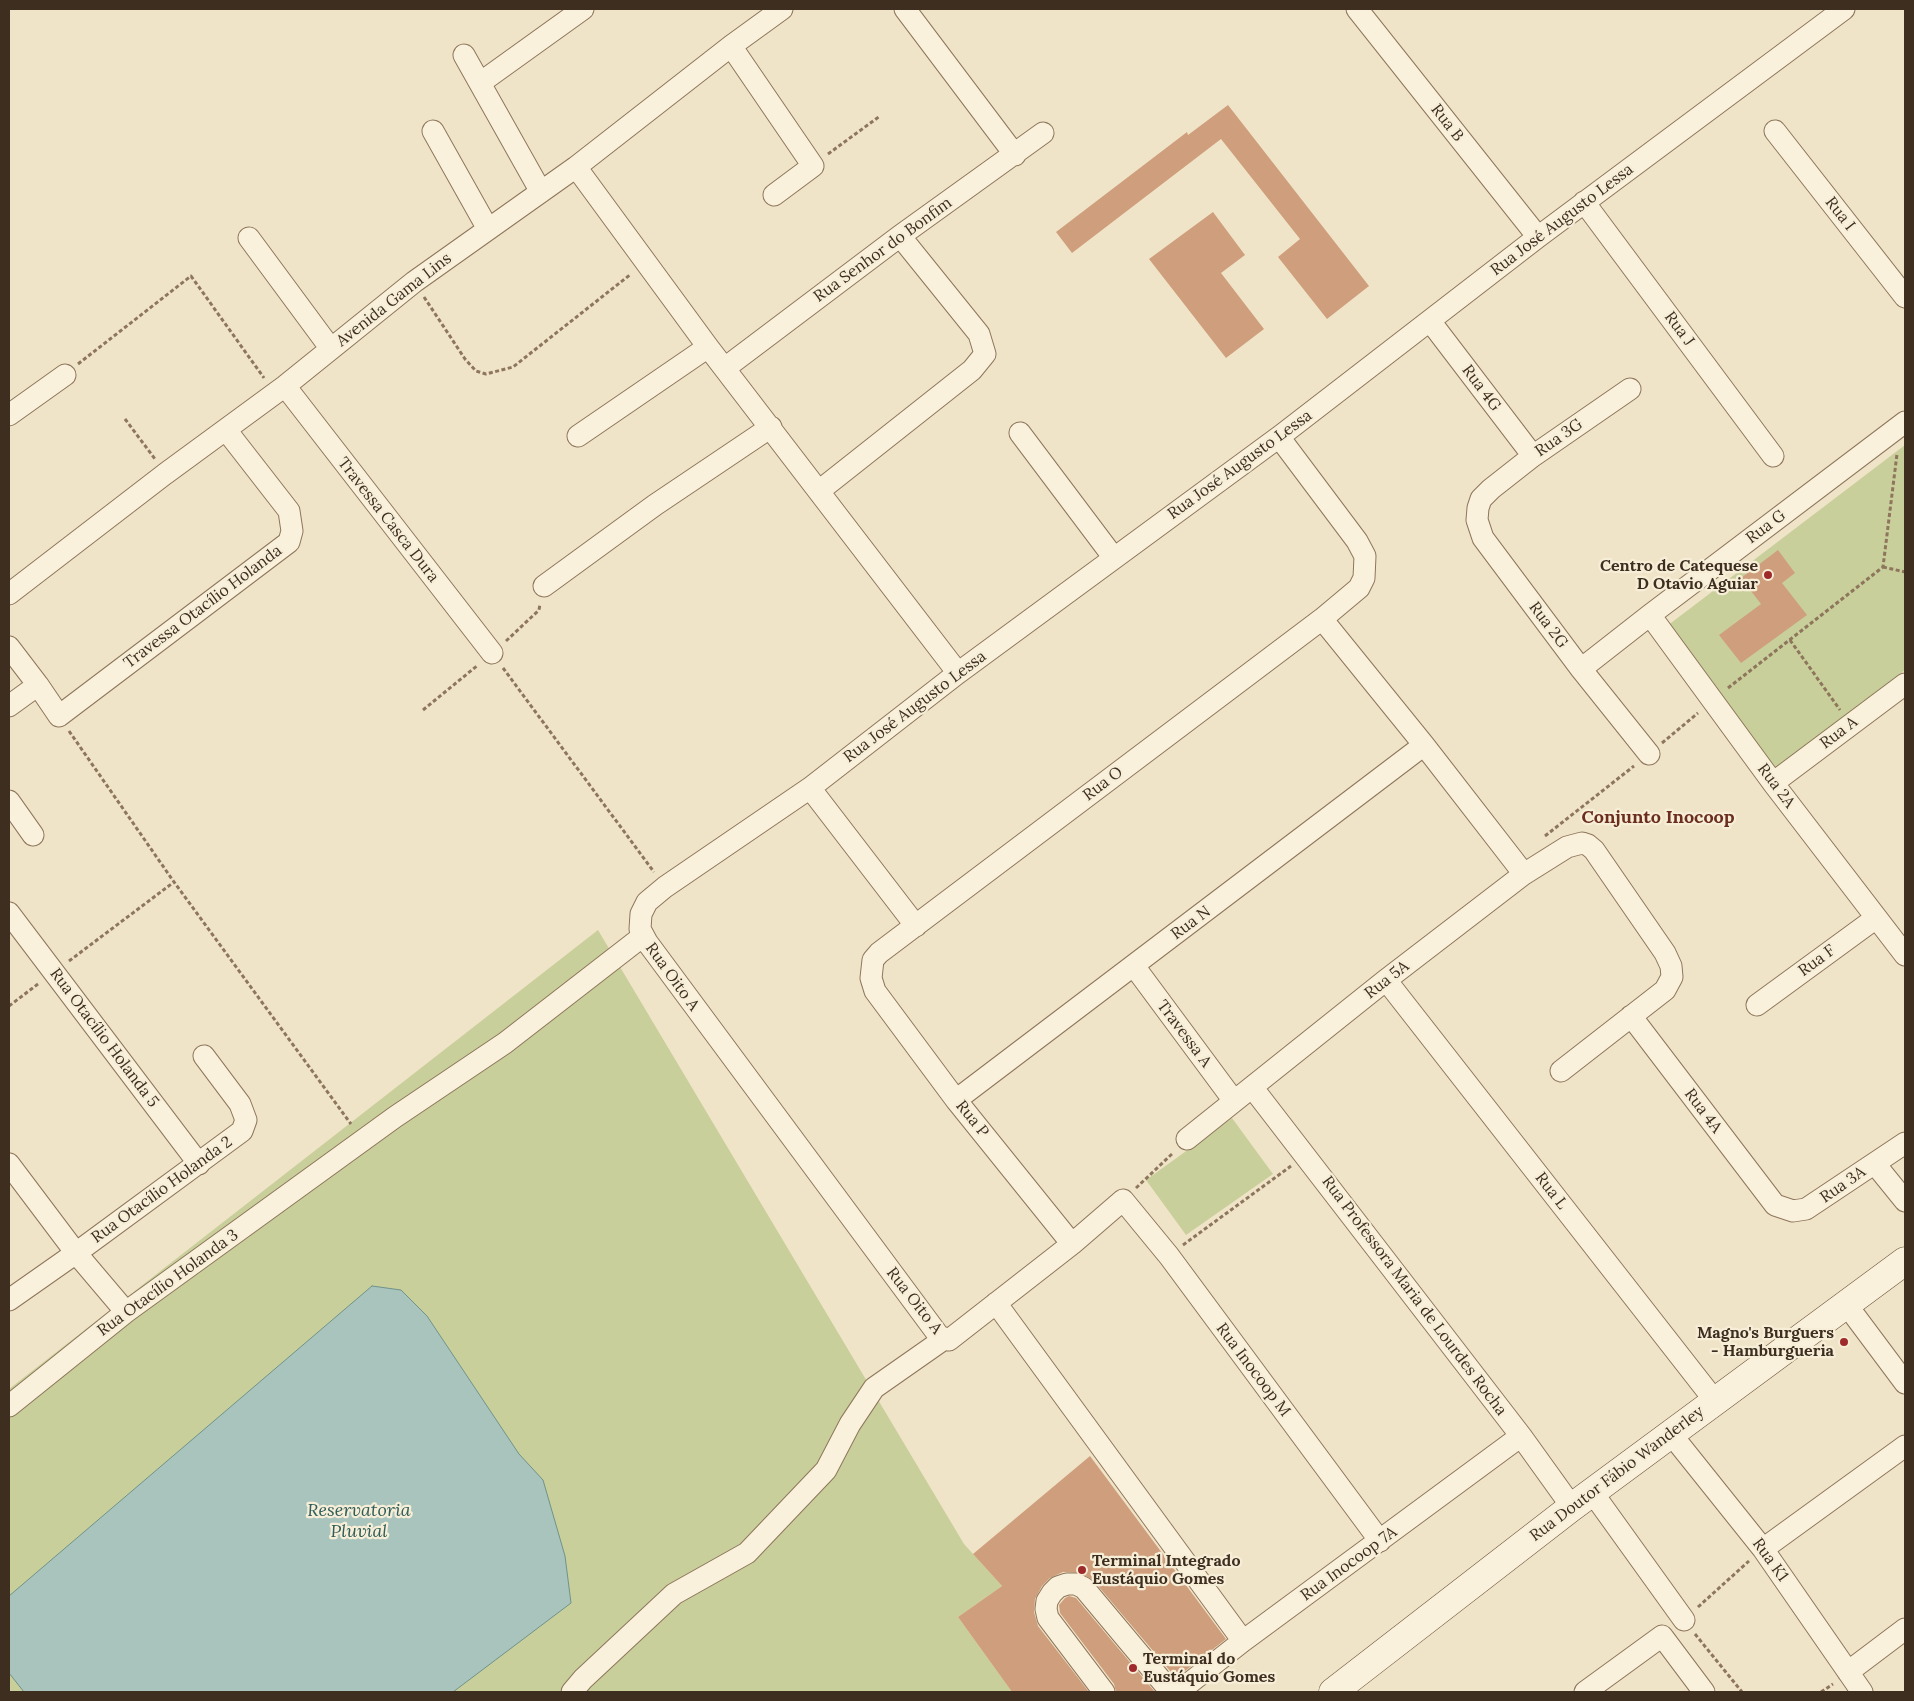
<!DOCTYPE html>
<html>
<head>
<meta charset="utf-8">
<style>
  body { margin:0 }
  #map { position:relative; width:1914px; height:1701px; overflow:hidden; background:#f0e4c8; font-family:Lora,serif }
  canvas { display:block }
  .frame { position:absolute; inset:0; border:10px solid #3d2e20; pointer-events:none }
</style>
</head>
<body>
<div id="map">
<canvas width="1914" height="1701"></canvas>
<div class="frame"></div>
</div>
<script>
const ctx = document.querySelector('canvas').getContext('2d');
ctx.lineJoin = 'round';
function fillPath(path, color) {
  ctx.fillStyle = color;
  ctx.fill(path, 'evenodd');
}
function poly(rows) {
  const path = new Path2D();
  for (const r of rows) {
    path.moveTo(r[0], r[1]);
    for (let i = 2; i < r.length; i += 2) path.lineTo(r[i], r[i + 1]);
  }
  return path;
}
function stroke(path, color, width, dash) {
  ctx.strokeStyle = color;
  ctx.lineWidth = width;
  ctx.lineCap = dash ? 'butt' : 'round';
  ctx.setLineDash(dash || []);
  ctx.stroke(path);
}
function label(font, color, halo, rows, align = 'center') {
  ctx.font = font + ' Lora,serif';
  ctx.lineWidth = 4.5;
  ctx.setLineDash([]);
  ctx.textBaseline = 'middle';
  ctx.strokeStyle = halo;
  ctx.fillStyle = color;
  for (const [text, x, y, turn = 0] of rows) {
    ctx.save();
    ctx.translate(x, y);
    ctx.rotate((+turn || 0) * Math.PI / 180);
    ctx.textAlign = isNaN(turn) ? turn : align;
    if (halo) ctx.strokeText(text, 0, 0);
    ctx.fillText(text, 0, 0);
    ctx.restore();
  }
}
fillPath(poly([
  [1905,445,1905,670,1776,768,1667,626],
  [598,930,964,1544,1002,1586,958,1617,1012,1692,9,1692,9,1389],
  [1232,1118,1273,1174,1186,1235,1146,1180]
]), '#c9cf9b');
const water = poly([
  [372,1286,401,1290,427,1316,519,1454,543,1480,565,1556,571,1603,453,1692,24,1692,9,1673,9,1596,372,1286]
]);
fillPath(water, '#a9c4bc');
stroke(water, '#6f938a', 1);
fillPath(poly([
  [1228,105,1369,286,1327,319,1278,257,1300,239,1221,139,1072,253,1056,232,1187,132,1188,135],
  [1213,212,1245,255,1221,273,1264,329,1226,358,1149,259],
  [1778,550,1795,573,1782,583,1807,615,1741,663,1719,635,1761,604,1741,578],
  [1090,1456,1226,1639,1176,1678,1093,1580,1081,1573,1063,1572,1050,1578,1042,1586,1035,1599,1034,1612,1038,1626,1089,1692,1012,1692,958,1617,1002,1586,973,1554],
  [1069,1596,1076,1598,1155,1692,1116,1692,1114,1684,1060,1613,1059,1605,1065,1598]
]), '#cf9f7d');
const street = poly([
  [905,9,1015,155],
  [1357,9,1538,237],
  [731,46,813,166,774,195],
  [464,55,541,192],
  [480,83,583,9],
  [433,131,488,229],
  [1775,131,1905,297],
  [576,167,708,347,958,673],
  [1584,202,1773,456],
  [249,238,331,349],
  [1430,321,1533,456],
  [725,368,900,236,1043,133],
  [285,386,492,653],
  [1630,389,1533,456,1491,489,1481,499,1478,508,1477,520,1483,538,1581,669,1649,754],
  [9,415,65,375],
  [1020,433,1114,558],
  [578,436,708,347],
  [819,491,972,370,985,354,979,334,900,236],
  [544,586,655,505,771,427],
  [9,594,165,474,285,386,414,282,576,167,731,46,782,9],
  [1650,615,1773,783,1905,955],
  [1322,619,1424,745,1524,874],
  [9,647,38,685,59,716,289,542,292,531,289,511,226,430],
  [1581,669,1650,615,1905,422],
  [9,706,38,685],
  [1773,783,1905,684],
  [810,788,916,926],
  [9,801,33,835],
  [9,913,199,1164],
  [1134,966,1234,1101],
  [1386,980,1715,1401],
  [1757,1005,1876,918],
  [1631,1016,1775,1205,1793,1211,1806,1209,1905,1143],
  [1252,1087,1521,1436,1572,1507],
  [956,1100,1424,745],
  [1187,1139,1386,980,1524,874,1567,847,1582,843,1588,845,1594,850,1665,953,1671,966,1672,977,1665,990,1561,1071],
  [9,1164,76,1253,126,1312],
  [1875,1164,1905,1201],
  [1072,1244,956,1100,875,991,871,978,873,960,879,953,1322,619,1359,588,1364,578,1365,556,1357,541,1279,437],
  [9,1300,76,1253,242,1131,246,1120,240,1104,204,1056],
  [996,1303,1243,1641],
  [1846,1304,1905,1383],
  [9,1406,126,1312,395,1117,505,1043,643,936],
  [1671,1434,1763,1549,1862,1692],
  [1592,1492,1684,1620],
  [1380,1541,1169,1256,1123,1200,1072,1244,949,1340,939,1336,647,942,640,929,641,914,647,902,665,887,810,788,958,673,1279,437,1538,237,1844,9],
  [1763,1549,1905,1446],
  [1848,1672,1905,1629],
  [572,1692,583,1679,674,1594,747,1553,826,1470,850,1424,874,1388,944,1339],
  [1104,1692,1048,1618,1046,1609,1047,1601,1052,1593,1058,1587,1067,1584,1076,1584,1084,1588,1171,1692],
  [1178,1692,1243,1641,1521,1436],
  [1585,1692,1662,1636,1704,1692]
]);
const secondary = poly([
  [1333,1692,1572,1507,1905,1261]
]);
stroke(street, '#8d765c', 23);
stroke(secondary, '#6f573f', 29);
stroke(poly([
  [828,154,880,116],
  [424,297,465,359,476,371,486,374,513,367,631,274],
  [78,364,191,276,264,378],
  [125,419,155,459],
  [1883,567,1905,572],
  [1790,640,1840,710],
  [506,641,539,610,540,604],
  [503,668,654,872],
  [1728,688,1883,567,1897,454],
  [423,710,478,665],
  [69,731,174,882,351,1124],
  [1662,743,1698,713],
  [1545,836,1634,766],
  [69,961,174,882],
  [9,1006,38,984],
  [1136,1188,1173,1153],
  [1183,1245,1291,1166],
  [1698,1607,1749,1561],
  [1695,1634,1742,1692],
  [1821,1692,1833,1684]
]), '#8d765c', 3, [4, 2.5]);
stroke(street, '#faf1dc', 21);
stroke(secondary, '#faf1dc', 28);
for (const [x, y, r, color] of [
  [1768,575,5,"#9e2a2b"],
  [1844,1342,5,"#9e2a2b"],
  [1082,1570,5,"#9e2a2b"],
  [1133,1668,5,"#9e2a2b"]
]) {
  const dot = new Path2D();
  dot.arc(x, y, r, 0, 2 * Math.PI);
  ctx.fillStyle = color;
  ctx.fill(dot);
  stroke(dot, '#f7eed8', 2);
}
label('16px', '#3d2e20', '#f7eed8', [
  ["Rua B",1447,123,52],
  ["Rua I",1840,214,52],
  ["Rua José Augusto Lessa",1562,220,-37],
  ["Rua Senhor do Bonfim",883,250,-36],
  ["Avenida Gama Lins",394,300,-38],
  ["Rua J",1679,329,53],
  ["Rua 4G",1481,388,53],
  ["Rua 3G",1559,438,-35],
  ["Rua José Augusto Lessa",1240,465,-36],
  ["Travessa Casca Dura",388,520,52],
  ["Rua G",1766,527,-37],
  ["Travessa Otacílio Holanda",203,607,-37],
  ["Rua 2G",1548,625,53],
  ["Rua José Augusto Lessa",915,707,-37],
  ["Rua A",1839,733,-37],
  ["Rua O",1103,784,-37],
  ["Rua 2A",1776,786,53],
  ["Rua N",1191,923,-37],
  ["Rua F",1817,961,-36],
  ["Rua Oito A",672,977,54],
  ["Rua 5A",1387,980,-38],
  ["Travessa A",1184,1034,53],
  ["Rua Otacílio Holanda 5",104,1038,53],
  ["Rua 4A",1703,1111,53],
  ["Rua P",972,1119,51],
  ["Rua 3A",1843,1185,-35],
  ["Rua Otacílio Holanda 2",162,1190,-36],
  ["Rua L",1551,1191,52],
  ["Rua Otacílio Holanda 3",168,1283,-36],
  ["Rua Professora Maria de Lourdes Rocha",1414,1296,53],
  ["Rua Oito A",914,1301,52],
  ["Rua Inocoop M",1253,1370,53],
  ["Rua Doutor Fábio Wanderley",1617,1474,-37],
  ["Rua K1",1770,1560,54],
  ["Rua Inocoop 7A",1349,1564,-36]
]);
label('bold 16px', '#3d2e20', '#f7eed8', [
  ["Centro de Catequese",1758,566],
  ["D Otavio Aguiar",1758,584],
  ["Magno's Burguers",1834,1333],
  ["- Hamburgueria",1834,1351],
  ["Terminal Integrado",1092,1561,"left"],
  ["Eustáquio Gomes",1092,1579,"left"],
  ["Terminal do",1143,1659,"left"],
  ["Eustáquio Gomes",1143,1677,"left"]
], 'right');
label('bold 18px', '#6b2e1e', '#f7eed8', [
  ["Conjunto Inocoop",1658,818]
]);
label('italic 18px', '#2f5d5a', '#f7eed8', [
  ["Reservatoria",359,1511],
  ["Pluvial",359,1532]
]);
</script>
</body>
</html>
